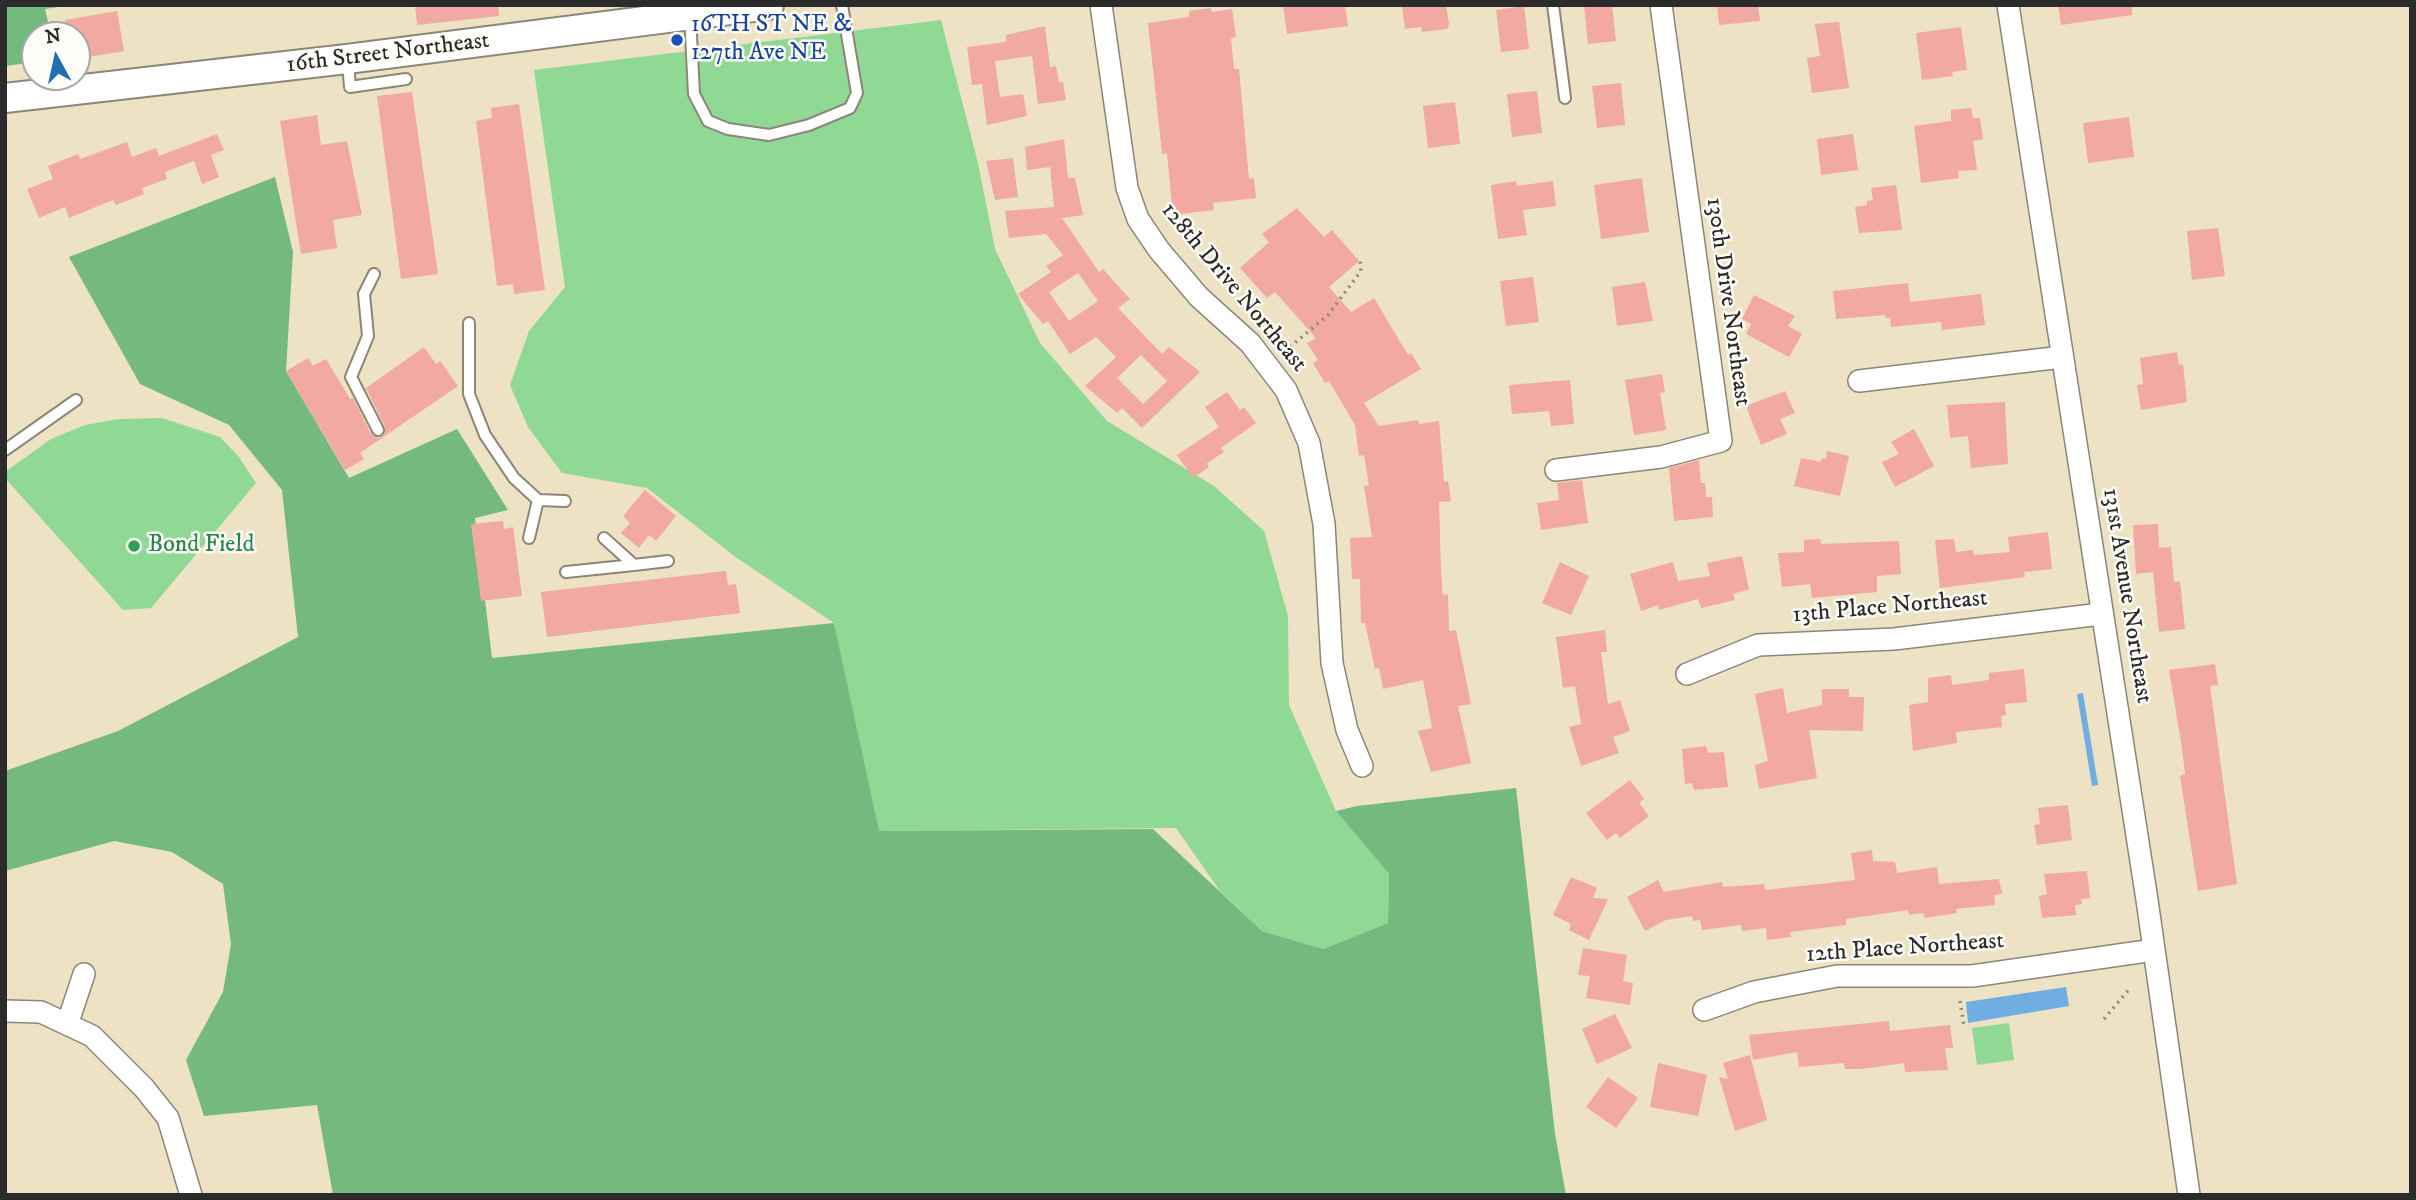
<!DOCTYPE html>
<html>
<head>
<meta charset="utf-8">
<style>
  body { margin:0 }
  #map { position:relative; width:2416px; height:1200px; overflow:hidden; background:#ede2c4; font-family:"IM FELL DW Pica",serif }
  canvas { display:block }
  .frame { position:absolute; inset:0; border:7px solid #2b2b2b; pointer-events:none }
  .north { position:absolute; left:21px; top:21px; width:70px; height:70px; box-sizing:border-box; background:#fdfcf7; border:2px solid #a9a8a5; border-radius:50%; rotate:352deg; font-size:19px; font-weight:700; line-height:28px; text-align:center; color:#2b2b2b }
  .north::after { content:''; display:block; margin:auto; width:24px; height:32px; background:#1f6fb2; clip-path:polygon(50% 0,100% 100%,50% 72%,0 100%) }
</style>
</head>
<body>
<div id="map">
<canvas width="2416" height="1200"></canvas>
<div class="frame"></div>
<div class="north">N</div>
</div>
<script>
const ctx = document.querySelector('canvas').getContext('2d');
ctx.lineJoin = 'round';
function fillPath(path, color) {
  ctx.fillStyle = color;
  ctx.fill(path, 'evenodd');
}
function poly(rows) {
  const path = new Path2D();
  for (const r of rows) {
    path.moveTo(r[0], r[1]);
    for (let i = 2; i < r.length; i += 2) path.lineTo(r[i], r[i + 1]);
  }
  return path;
}
function stroke(path, color, width, dash) {
  ctx.strokeStyle = color;
  ctx.lineWidth = width;
  ctx.lineCap = dash ? 'butt' : 'round';
  ctx.setLineDash(dash || []);
  ctx.stroke(path);
}
function label(font, color, halo, rows, align = 'center') {
  ctx.font = font + ' "IM FELL DW Pica",serif';
  ctx.lineWidth = 5;
  ctx.setLineDash([]);
  ctx.textBaseline = 'middle';
  ctx.strokeStyle = halo;
  ctx.fillStyle = color;
  for (const [text, x, y, turn = 0] of rows) {
    ctx.save();
    ctx.translate(x, y);
    ctx.rotate((+turn || 0) * Math.PI / 180);
    ctx.textAlign = isNaN(turn) ? turn : align;
    if (halo) ctx.strokeText(text, 0, 0);
    ctx.fillText(text, 0, 0);
    ctx.restore();
  }
}
fillPath(poly([
  [941,20,978,163,995,249,1040,343,1107,421,1214,486,1264,531,1288,616,1289,705,1336,811,1389,874,1388,923,1323,949,1262,931,1220,891,1176,828,878,831,834,623,737,558,647,488,562,473,528,427,510,385,529,331,565,287,534,70],
  [162,418,220,437,239,457,256,483,151,608,123,610,5,478,5,472,51,439,85,425,119,419],
  [2009,1023,2014,1060,1977,1065,1972,1028]
]), '#90d994');
fillPath(poly([
  [5,5,71,5,45,9,51,35,35,35,35,62,5,66],
  [275,177,293,252,286,371,349,478,457,429,508,510,475,518,492,658,834,623,879,831,1153,829,1262,931,1323,949,1388,923,1389,874,1336,811,1357,806,1516,788,1555,1134,1566,1195,333,1195,317,1105,204,1116,186,1060,223,992,231,944,223,884,172,852,114,841,5,871,5,771,118,731,298,637,282,490,229,425,140,384,69,257]
]), '#74b97e');
fillPath(poly([
  [2083,693,2098,785,2092,786,2077,694],
  [2066,987,2069,1006,1968,1023,1966,1002]
]), '#70ade2');
fillPath(poly([
  [415,5,498,5,499,16,417,25],
  [1283,5,1345,5,1348,26,1287,34],
  [1402,5,1446,5,1449,24,1447,29,1422,32,1421,27,1405,29],
  [1584,5,1612,5,1616,41,1588,44],
  [1717,5,1758,5,1760,21,1719,25],
  [2058,5,2132,5,2132,15,2061,25],
  [1524,6,1529,49,1501,52,1496,10],
  [1211,8,1212,12,1232,9,1236,37,1231,38,1234,69,1239,69,1249,179,1254,178,1256,198,1213,203,1214,210,1173,215,1167,153,1162,154,1148,23,1189,17,1189,11],
  [117,11,124,51,77,59,77,35,67,35,65,20],
  [1839,22,1849,88,1812,93,1807,58,1820,56,1815,24],
  [1045,26,1050,67,1056,66,1059,82,1063,82,1066,100,1038,104,1032,56,995,61,1000,97,1023,94,1027,116,987,125,982,84,972,85,967,47,1006,42,1006,35],
  [1961,27,1967,70,1952,72,1953,76,1922,80,1916,33],
  [1621,83,1625,125,1597,128,1592,86],
  [1537,91,1542,133,1512,137,1507,94],
  [412,92,438,274,401,279,377,96],
  [1455,102,1460,144,1428,148,1423,106],
  [519,104,545,290,514,294,513,284,497,286,476,121,492,118,491,108],
  [1971,108,1973,118,1980,118,1983,139,1973,141,1977,170,1958,171,1959,178,1921,183,1914,126,1951,121,1951,110],
  [317,115,321,145,347,141,362,215,333,220,337,248,301,254,280,121],
  [2129,117,2134,157,2088,163,2083,123],
  [217,134,224,150,211,155,219,177,202,184,194,161,165,172,167,179,142,188,144,194,116,205,113,200,69,218,65,207,39,218,27,189,53,179,48,166,78,154,80,159,127,142,132,157,156,148,159,156],
  [1853,134,1858,170,1821,175,1817,139],
  [1064,139,1068,178,1075,178,1083,215,1062,218,1099,272,1103,269,1130,299,1118,308,1162,354,1169,347,1200,372,1142,428,1122,408,1117,413,1085,386,1116,357,1096,337,1070,354,1048,321,1043,324,1018,294,1051,272,1046,266,1063,255,1046,234,1009,238,1005,211,1054,207,1050,167,1027,170,1025,147],
  [1078,273,1098,301,1069,321,1049,292],
  [1141,355,1167,381,1143,404,1117,378],
  [1013,158,1018,197,995,200,986,161],
  [1642,178,1649,232,1601,239,1594,185],
  [1516,181,1517,186,1553,181,1556,206,1523,210,1527,235,1498,239,1491,185],
  [1896,185,1902,230,1859,233,1855,207,1867,205,1867,201,1873,200,1871,188],
  [1297,208,1324,237,1332,230,1359,261,1329,287,1351,312,1374,298,1408,355,1411,353,1421,369,1364,403,1379,426,1418,420,1419,424,1439,421,1444,482,1448,481,1451,501,1439,502,1441,572,1443,595,1448,594,1449,631,1456,630,1471,704,1458,706,1471,763,1431,772,1418,731,1432,728,1423,680,1383,689,1379,668,1375,669,1365,623,1361,623,1360,579,1352,579,1350,538,1372,537,1364,486,1369,485,1364,455,1359,456,1355,425,1329,381,1325,383,1313,363,1318,360,1307,343,1316,338,1275,292,1267,298,1240,268,1269,242,1262,234],
  [2218,228,2225,276,2192,280,2187,231],
  [1533,277,1539,322,1506,326,1500,281],
  [1645,282,1653,321,1617,326,1612,287],
  [1908,283,1910,302,1981,294,1985,325,1942,330,1941,322,1891,327,1890,318,1886,318,1885,315,1836,319,1833,291],
  [1754,295,1795,316,1788,326,1802,334,1789,357,1746,334,1751,324,1742,319],
  [424,347,436,364,440,361,458,386,360,453,364,459,345,470,286,371,308,358,313,366,326,359,350,399,353,398,371,434,378,438,384,435,385,427,366,388],
  [2177,352,2179,365,2183,364,2187,402,2141,410,2137,385,2143,384,2140,358],
  [1662,374,1665,392,1660,393,1666,430,1634,435,1625,380],
  [1570,380,1574,424,1551,426,1549,411,1512,414,1509,385],
  [1785,391,1795,413,1780,419,1787,434,1761,445,1746,406],
  [1227,392,1240,410,1244,407,1256,423,1221,448,1224,452,1207,463,1209,467,1193,478,1177,455,1219,427,1205,407],
  [2005,402,2008,464,1971,468,1968,436,1950,438,1947,405],
  [1914,429,1934,466,1895,487,1882,462,1899,454,1891,442],
  [1827,451,1849,456,1840,496,1794,486,1801,458,1821,462,1822,458,1826,459],
  [1699,460,1701,483,1705,483,1706,497,1712,497,1713,517,1674,521,1669,468],
  [1582,480,1588,523,1541,530,1537,503,1559,500,1557,483],
  [645,490,676,516,656,541,649,535,639,548,621,533,630,523,623,516],
  [503,521,504,529,513,527,522,596,481,601,471,524],
  [2158,524,2159,548,2171,547,2174,582,2180,581,2185,629,2159,632,2153,572,2136,574,2133,525],
  [2048,532,2052,569,2024,572,2025,577,1940,588,1935,540,1954,539,1956,552,1973,550,1974,555,2010,552,2008,537],
  [1820,539,1821,544,1899,541,1901,574,1877,576,1877,592,1812,598,1810,584,1782,587,1778,553,1804,552,1804,540],
  [1742,556,1749,589,1733,594,1735,600,1701,608,1698,599,1659,610,1658,605,1641,611,1630,574,1673,562,1678,581,1710,576,1707,563],
  [1560,562,1589,576,1571,615,1542,603],
  [726,571,728,585,736,584,740,613,547,637,541,592],
  [1605,630,1607,652,1601,652,1608,704,1620,700,1630,731,1613,737,1619,753,1581,766,1569,727,1581,724,1575,686,1563,688,1556,637],
  [2215,664,2218,685,2210,686,2237,884,2198,891,2180,776,2185,774,2182,748,2169,670],
  [2024,669,2027,702,2005,704,2006,715,2001,716,2002,727,1956,732,1957,743,1913,751,1909,705,1928,702,1928,678,1951,675,1952,685,1989,680,1989,673],
  [1783,688,1787,713,1822,705,1822,689,1849,689,1849,697,1864,697,1863,731,1809,730,1817,778,1759,789,1755,765,1768,761,1755,694],
  [1706,746,1708,753,1724,752,1728,787,1694,790,1692,783,1685,784,1682,749],
  [1630,780,1644,799,1639,803,1649,816,1620,838,1616,833,1607,840,1586,813],
  [2068,805,2072,840,2037,845,2034,825,2040,824,2038,808],
  [1872,850,1873,861,1895,862,1897,873,1937,867,1939,884,1999,879,2002,894,1994,895,1995,905,1956,909,1957,913,1925,918,1923,913,1909,915,1908,910,1846,919,1846,925,1790,932,1791,937,1767,940,1766,928,1742,931,1741,925,1702,930,1700,920,1693,921,1692,916,1666,920,1645,931,1627,897,1658,880,1664,892,1722,882,1723,887,1764,884,1765,890,1855,880,1851,853],
  [2087,871,2090,898,2081,899,2082,904,2075,905,2076,915,2042,918,2039,896,2047,894,2044,874],
  [1571,877,1597,888,1593,898,1608,899,1589,940,1569,930,1571,924,1553,915],
  [1583,948,1627,955,1623,981,1633,983,1630,1005,1586,998,1590,976,1578,975],
  [1615,1014,1632,1048,1597,1064,1582,1029],
  [1889,1021,1890,1031,1950,1025,1953,1048,1945,1048,1948,1070,1905,1072,1904,1063,1862,1069,1845,1069,1844,1063,1799,1067,1797,1052,1753,1060,1749,1035],
  [1750,1055,1767,1120,1735,1131,1719,1077,1728,1079,1723,1063],
  [1658,1063,1707,1075,1698,1116,1650,1107],
  [1608,1077,1638,1098,1616,1128,1586,1107]
]), '#f1a9a1');
const service = poly([
  [1553,5,1565,98],
  [690,15,694,94,708,121,728,129,769,135,809,125,850,108,857,93,842,5],
  [348,62,350,87,406,79],
  [374,274,364,294,368,336,351,377,378,430],
  [469,323,469,394,485,435,514,478,538,500,565,501],
  [5,450,76,400],
  [529,538,538,500],
  [604,538,634,565,668,561],
  [566,572,634,565]
]);
const minor = poly([
  [1101,5,1127,188,1138,219,1159,250,1199,297,1250,343,1286,390,1309,443,1324,524,1332,663,1347,730,1362,766],
  [2008,5,2147,900,2189,1195],
  [1859,381,2062,357],
  [1556,470,1661,457,1721,441,1661,5],
  [1687,674,1758,645,1894,639,2101,614],
  [1704,1010,1754,992,1837,976,1972,976,2154,950],
  [5,1011,41,1012,92,1036,144,1088,168,1118,191,1195],
  [68,1022,84,974]
]);
const tertiary = poly([
  [5,98,347,59,769,5]
]);
stroke(service, '#8c8678', 14);
stroke(minor, '#8c8678', 24);
stroke(tertiary, '#8c8678', 32);
stroke(poly([
  [1290,347,1328,315,1361,271,1360,259],
  [1960,1001,1964,1026],
  [2104,1019,2131,987]
]), '#8c8678', 3.5, [2, 5]);
stroke(service, '#fff', 10);
stroke(minor, '#fff', 21);
stroke(tertiary, '#fff', 28);
for (const [x, y, r, color] of [
  [677,40,7,"#1a4fb4"],
  [134,546,7,"#2e9e5b"]
]) {
  const dot = new Path2D();
  dot.arc(x, y, r, 0, 2 * Math.PI);
  ctx.fillStyle = color;
  ctx.fill(dot);
  stroke(dot, '#fdfcf7', 2.5);
}
label('24px', '#164399', '#fdfcf7', [
  ["16TH ST NE &",691,26],
  ["127th Ave NE",691,54]
], 'left');
label('24px', '#2b2b2b', '#fdfcf7', [
  ["16th Street Northeast",388,54,-7],
  ["128th Drive Northeast",1233,288,50],
  ["130th Drive Northeast",1727,302,82],
  ["131st Avenue Northeast",2126,596,81],
  ["13th Place Northeast",1890,608,-5],
  ["12th Place Northeast",1905,949,-4]
]);
label('24px', '#27864d', '#fdfcf7', [
  ["Bond Field",148,546]
], 'left');
</script>
</body>
</html>
